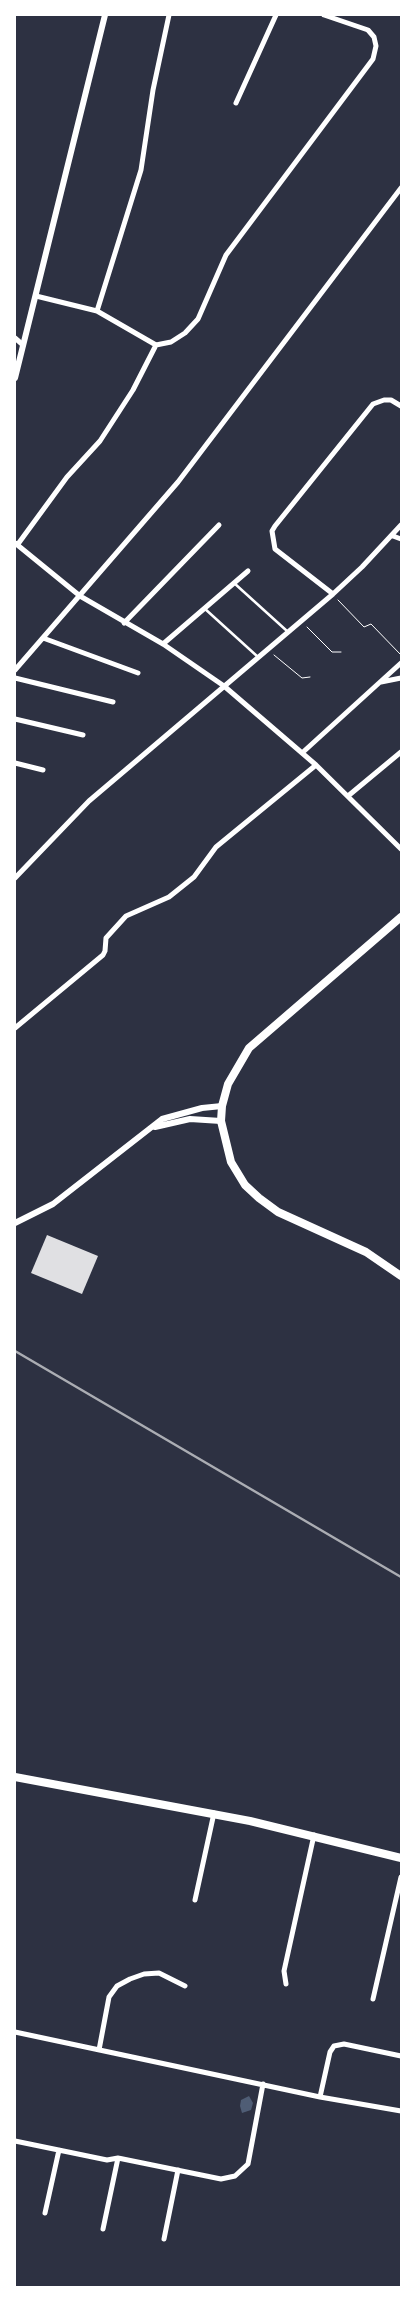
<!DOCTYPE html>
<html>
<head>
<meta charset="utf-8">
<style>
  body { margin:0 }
  #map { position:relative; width:416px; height:2302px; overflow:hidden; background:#2d3142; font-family:Ubuntu,sans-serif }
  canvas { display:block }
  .frame { position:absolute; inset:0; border:16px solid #fff; pointer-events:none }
</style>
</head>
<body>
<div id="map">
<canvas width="416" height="2302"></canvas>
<div class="frame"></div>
</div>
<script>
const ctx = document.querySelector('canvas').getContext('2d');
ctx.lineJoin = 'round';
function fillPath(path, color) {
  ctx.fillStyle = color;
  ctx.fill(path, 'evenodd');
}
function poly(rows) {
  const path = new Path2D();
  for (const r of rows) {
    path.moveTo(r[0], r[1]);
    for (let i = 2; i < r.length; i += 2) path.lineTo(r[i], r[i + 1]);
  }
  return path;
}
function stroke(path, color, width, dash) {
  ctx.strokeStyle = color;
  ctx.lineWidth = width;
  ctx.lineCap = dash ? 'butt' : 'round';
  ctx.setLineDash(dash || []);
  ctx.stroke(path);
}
fillPath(poly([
  [249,2096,253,2103,251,2110,242,2113,240,2106,241,2100]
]), '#4f5d75');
fillPath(poly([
  [47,1235,98,1256,82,1294,31,1273]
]), '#e0e0e3');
stroke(poly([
  [338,600,364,627,371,624,401,655],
  [307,627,332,652,341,652],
  [274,655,302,678,310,677]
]), '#fff', 1);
stroke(poly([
  [234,583,287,631],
  [204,608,258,657]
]), '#fff', 2.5);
stroke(poly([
  [236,103,276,15],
  [97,311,141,170,153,90,169,15],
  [15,338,23,345],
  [156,345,171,342,185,333,198,319,226,255,373,59,376,46,374,37,368,30,324,15],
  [393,536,401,539],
  [15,543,80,596,163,644,224,686,316,765,401,849],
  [18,544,67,477,100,441,133,390,156,345,97,311,36,296],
  [333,594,275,549,272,531,275,526,373,404,384,400,391,400,401,406],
  [124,623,219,525],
  [43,638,138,673],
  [163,644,248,571],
  [15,670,178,482,401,188],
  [15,678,113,702],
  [381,682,401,678],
  [15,719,83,735],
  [302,753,401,663],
  [15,763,43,770],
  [348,796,401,752],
  [15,878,89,801,333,594,362,567,401,525],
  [15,1028,103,955,105,951,106,938,126,916,169,897,194,877,216,847,316,765],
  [195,1900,214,1813],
  [286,1984,284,1971,314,1835],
  [373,1999,401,1877],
  [15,2032,320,2097,401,2111],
  [99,2050,109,1997,117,1986,130,1979,144,1974,159,1973,185,1986],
  [320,2097,330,2052,334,2046,344,2044,401,2056],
  [15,2141,107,2160,118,2158,221,2179,235,2176,248,2164,263,2084],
  [45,2213,59,2150],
  [103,2229,118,2158],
  [164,2239,178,2170]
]), '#fff', 5);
stroke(poly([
  [15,378,105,15],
  [155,1127,190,1119,221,1121],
  [15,1223,53,1204,162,1119,202,1108,222,1106]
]), '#fff', 6);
stroke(poly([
  [401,917,249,1048,228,1084,222,1106,221,1121,231,1162,245,1185,259,1198,278,1212,366,1252,401,1276],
  [15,1777,250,1821,401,1858]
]), '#fff', 8);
stroke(poly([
  [15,1351,401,1577]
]), '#abadb3', 2.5);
</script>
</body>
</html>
